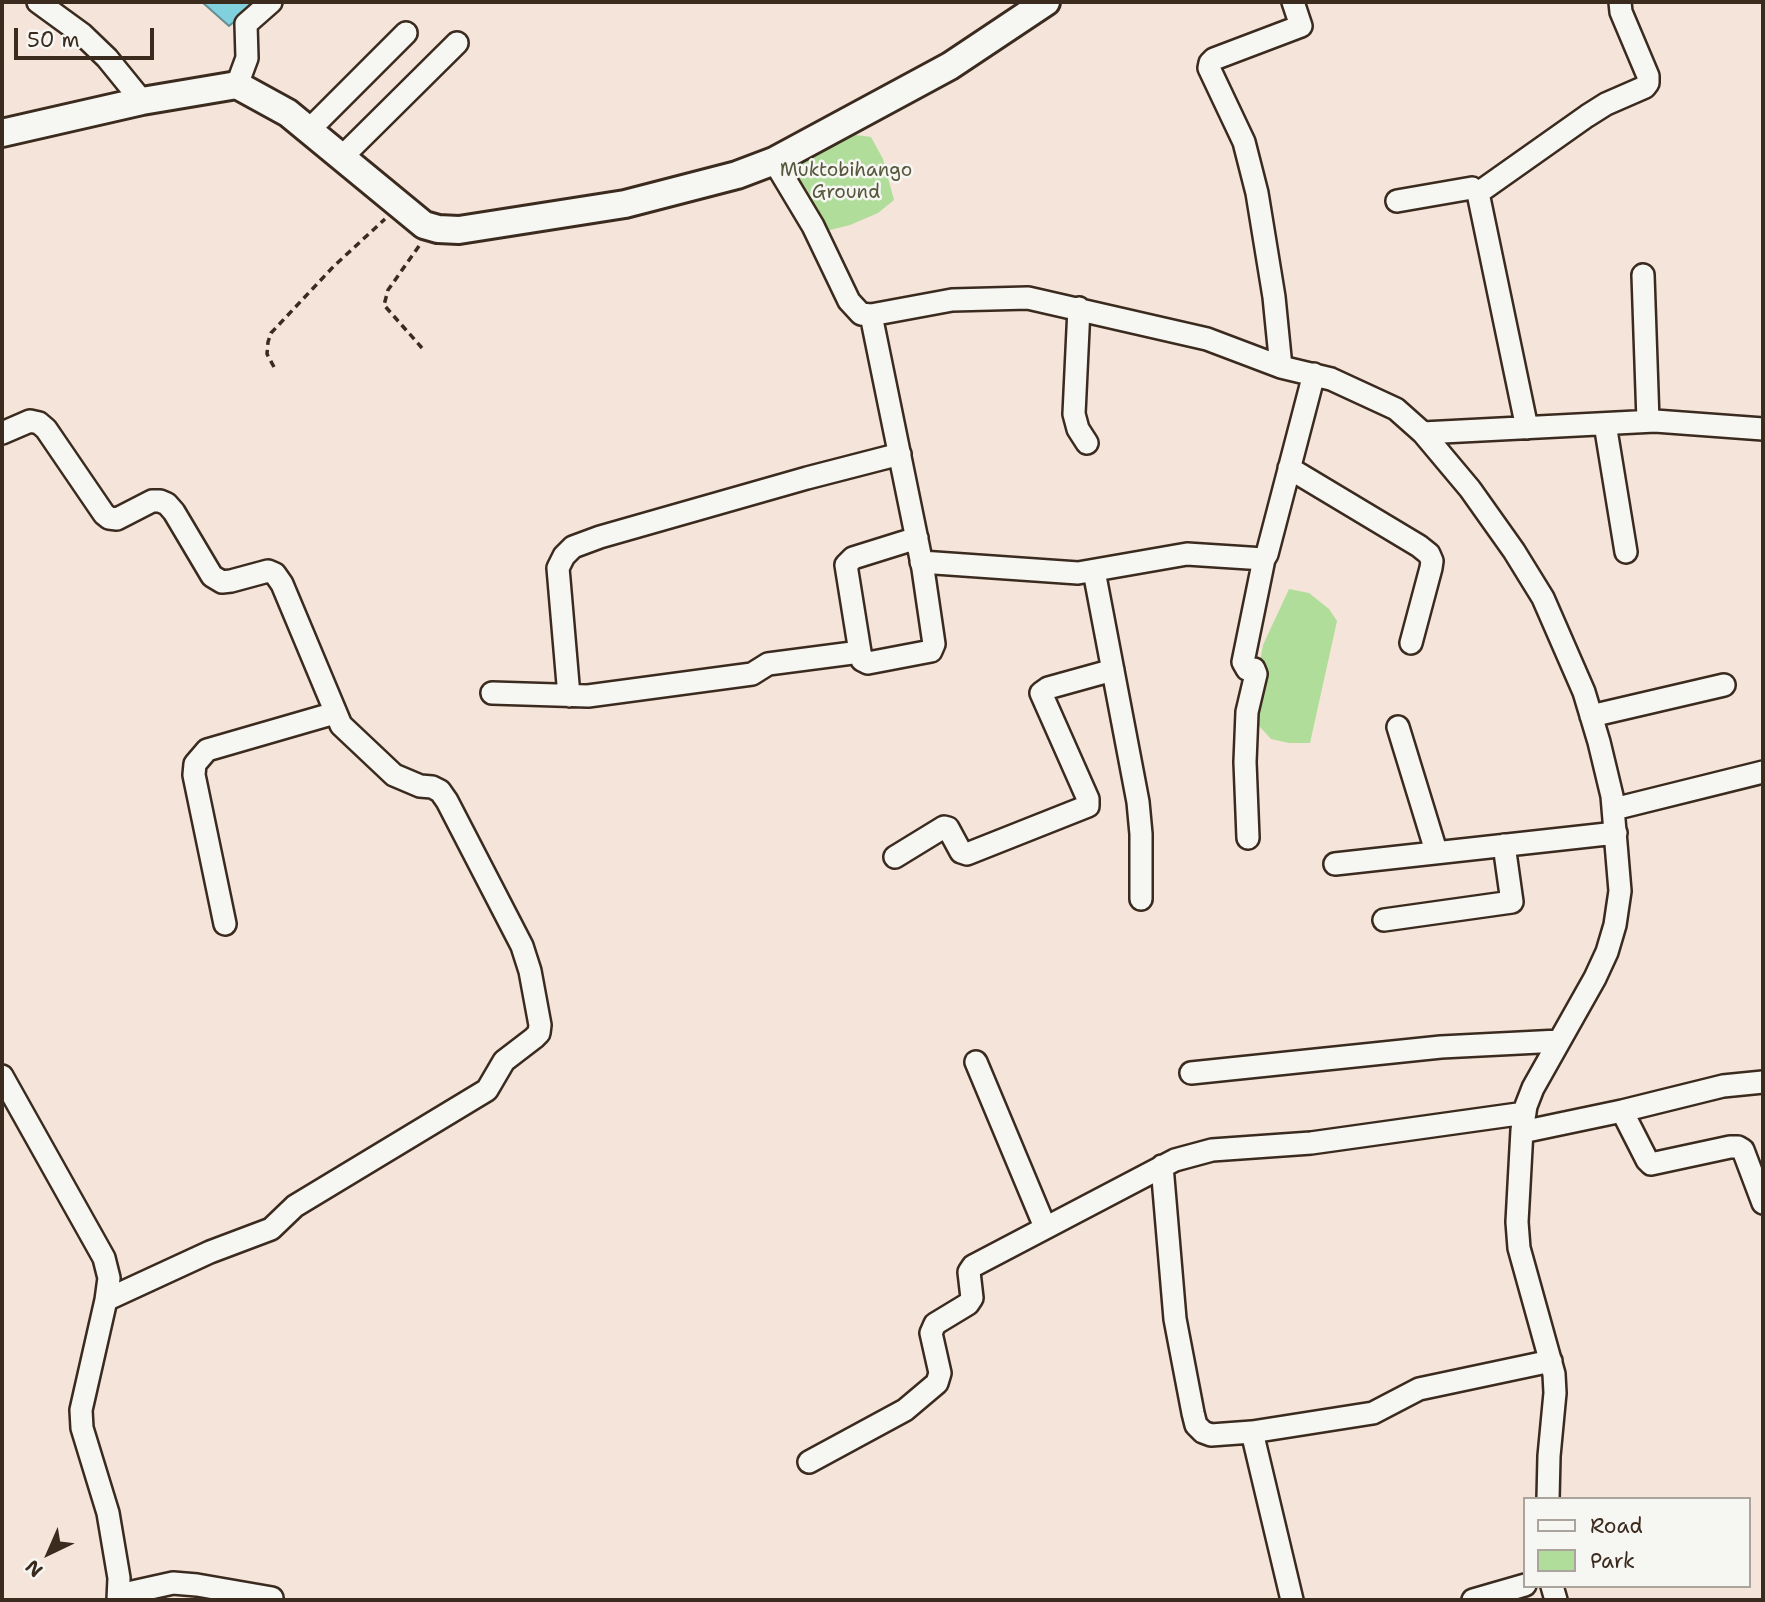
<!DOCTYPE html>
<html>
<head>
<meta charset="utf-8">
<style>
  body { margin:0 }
  #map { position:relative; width:1765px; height:1602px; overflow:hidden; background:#f4e4d9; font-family:"Shantell Sans",sans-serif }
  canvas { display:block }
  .frame { position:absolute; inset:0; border:4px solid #3b2a1e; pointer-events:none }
  .legend { position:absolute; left:1523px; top:1497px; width:228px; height:91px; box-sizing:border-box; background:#f6f6f2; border:2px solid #aba49d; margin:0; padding:9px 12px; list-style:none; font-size:21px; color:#3b2a1e }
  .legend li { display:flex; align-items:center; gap:14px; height:35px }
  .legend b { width:35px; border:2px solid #aba49d }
  .north { position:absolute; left:14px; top:1518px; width:70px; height:70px; -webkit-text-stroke:5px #f6f6f2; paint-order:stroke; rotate:224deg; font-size:19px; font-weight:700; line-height:28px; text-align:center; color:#3b2a1e }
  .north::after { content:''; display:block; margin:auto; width:24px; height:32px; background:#3b2a1e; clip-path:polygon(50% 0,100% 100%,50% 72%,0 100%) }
  .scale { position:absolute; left:14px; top:28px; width:140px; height:32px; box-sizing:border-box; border:4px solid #3b2a1e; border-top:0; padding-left:9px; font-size:21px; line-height:24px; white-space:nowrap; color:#3b2a1e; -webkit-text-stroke:5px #f6f6f2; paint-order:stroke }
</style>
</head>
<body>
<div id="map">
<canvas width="1765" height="1602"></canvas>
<div class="frame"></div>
<ul class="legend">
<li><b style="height:9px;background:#f6f6f2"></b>Road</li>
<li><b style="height:19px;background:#b1dd9a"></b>Park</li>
</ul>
<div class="north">N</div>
<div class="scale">50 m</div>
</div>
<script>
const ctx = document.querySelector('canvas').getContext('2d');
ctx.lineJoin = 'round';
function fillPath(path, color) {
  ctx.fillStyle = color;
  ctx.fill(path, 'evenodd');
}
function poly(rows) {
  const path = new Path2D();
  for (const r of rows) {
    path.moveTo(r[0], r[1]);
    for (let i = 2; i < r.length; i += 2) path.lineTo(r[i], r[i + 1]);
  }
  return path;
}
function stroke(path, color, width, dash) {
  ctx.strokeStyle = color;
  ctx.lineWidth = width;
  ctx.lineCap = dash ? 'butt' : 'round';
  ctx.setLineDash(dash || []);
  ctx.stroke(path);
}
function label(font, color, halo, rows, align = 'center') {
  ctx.font = font + ' "Shantell Sans",sans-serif';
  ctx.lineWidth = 5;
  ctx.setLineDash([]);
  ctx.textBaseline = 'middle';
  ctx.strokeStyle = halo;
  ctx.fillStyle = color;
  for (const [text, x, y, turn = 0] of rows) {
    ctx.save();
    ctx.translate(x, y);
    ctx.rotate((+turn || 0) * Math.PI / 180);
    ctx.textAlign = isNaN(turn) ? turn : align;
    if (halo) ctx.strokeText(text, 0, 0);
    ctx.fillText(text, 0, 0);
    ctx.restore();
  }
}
fillPath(poly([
  [856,135,871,137,883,159,894,200,878,213,850,225,826,231,790,167,839,140],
  [1289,589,1309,593,1329,609,1337,621,1310,743,1289,743,1271,739,1250,716,1263,645]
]), '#b1dd9a');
const water = poly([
  [202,2,258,2,229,26,202,2]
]);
fillPath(water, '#81d0dd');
stroke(water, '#658e91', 2);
const minor = poly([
  [38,2,82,34,107,58,142,101],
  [237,85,247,58,246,24,271,2],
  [308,131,406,33],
  [341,158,457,43],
  [774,161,813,226,849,301,861,314,871,315,952,300,1028,298,1207,339,1281,367,1331,379,1396,409,1423,433,1470,489,1514,551,1543,598,1584,692,1599,742,1612,796,1620,891,1615,925,1607,952,1595,978,1533,1088,1526,1106,1522,1130,1517,1222,1519,1248,1554,1374,1555,1393,1549,1456,1548,1499],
  [1478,193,1587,116,1606,104,1645,87,1648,83,1648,76,1621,12,1620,2],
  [1397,201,1472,188,1478,193,1527,428],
  [1643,275,1648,421],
  [1079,308,1074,414,1078,429,1087,443],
  [1281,367,1274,297,1257,193,1244,142,1209,68,1210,63,1214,59,1301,26,1293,2],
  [1605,424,1626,552],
  [2,433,30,421,39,423,46,429,104,514,109,518,117,519,152,501,160,501,167,504,174,512,212,576,222,582,231,581,268,571,275,574,282,584,341,725,394,775,420,786,432,787,440,791,447,801,522,946,530,971,540,1025,539,1033,534,1038,504,1061,487,1090,295,1206,271,1229,210,1252,106,1300],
  [1423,433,1655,421,1763,429],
  [1289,468,1419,546,1429,554,1432,561,1431,568,1411,643],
  [921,562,1078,573,1187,554,1264,559,1267,554,1314,374],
  [1094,571,1138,802,1141,834,1141,899],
  [860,652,846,565,853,558,917,538],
  [492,693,588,696,752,674,768,664,860,652,862,660,868,663,931,651,934,644,923,569,871,315],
  [569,696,558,568,564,556,573,547,600,537,807,478,900,454],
  [1591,716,1724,685],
  [1398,727,1436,851],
  [1614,809,1763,772],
  [1248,838,1245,762,1247,712,1256,674,1254,669,1247,669,1243,662,1264,559],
  [895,857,944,827,948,828,961,852,967,854,1088,806,1088,799,1041,693,1048,688,1113,670],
  [1335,864,1616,833],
  [1384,920,1512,902,1504,845],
  [225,924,194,775,195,764,207,750,335,713],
  [976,1062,1045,1227],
  [1191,1073,1441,1047,1559,1041],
  [2,1076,104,1258,109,1278,106,1300,81,1410,82,1428,108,1513,119,1578,118,1600],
  [1622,1111,1647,1160,1651,1164,1730,1147,1738,1147,1743,1150,1763,1203],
  [1522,1132,1622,1111,1723,1086,1763,1082],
  [1162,1166,1175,1319,1193,1413,1196,1425,1203,1432,1211,1435,1252,1432,1373,1413,1419,1389,1551,1361],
  [1252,1432,1292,1600],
  [809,1462,905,1410,937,1383,940,1373,931,1333,935,1324,968,1304,972,1298,969,1272,973,1266,1175,1160,1212,1150,1311,1143,1525,1113],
  [1552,1586,1556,1600],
  [119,1595,173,1583,197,1585,272,1598],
  [1473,1600,1525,1585]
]);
const tertiary = poly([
  [2,133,142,101,237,85,288,113,424,225,438,229,459,230,625,204,737,175,774,161,950,66,1046,2]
]);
stroke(minor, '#3b2a1e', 26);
stroke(tertiary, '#3b2a1e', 32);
stroke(poly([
  [419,246,388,290,384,305,422,348],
  [274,367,267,354,268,342,271,333,334,266,385,219]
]), '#3b2a1e', 3.5, [7, 5]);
stroke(minor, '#f6f6f2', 21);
stroke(tertiary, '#f6f6f2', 26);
label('19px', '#58573d', '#f6f6f2', [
  ["Muktobihango",846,171],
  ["Ground",846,193]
]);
</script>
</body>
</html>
